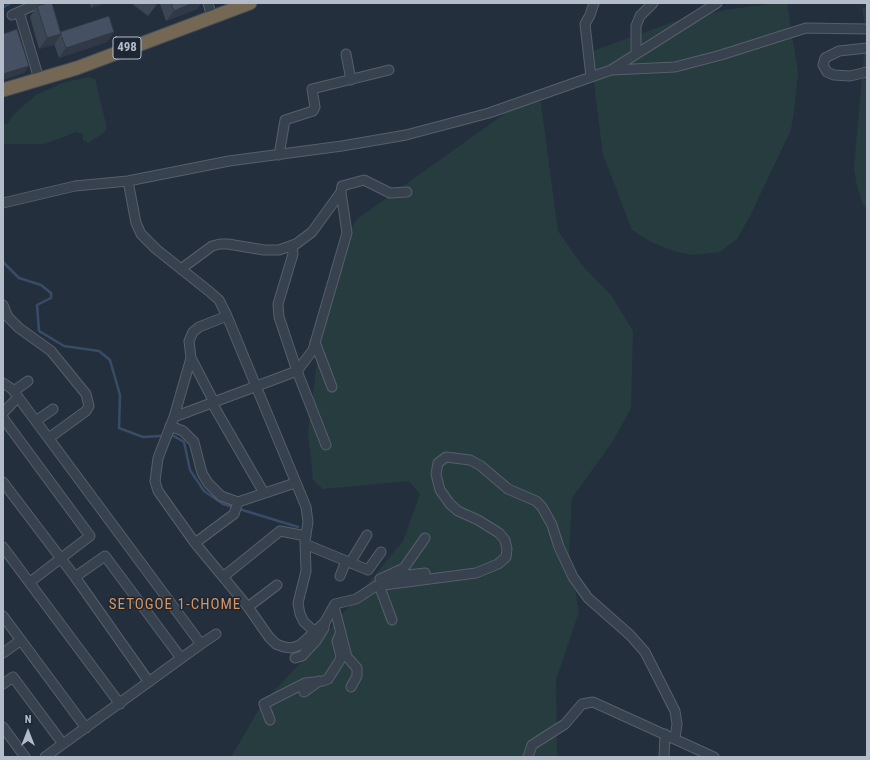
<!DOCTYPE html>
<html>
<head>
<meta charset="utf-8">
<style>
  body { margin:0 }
  #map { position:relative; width:870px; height:760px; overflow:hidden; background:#242f3e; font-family:"Roboto Condensed",sans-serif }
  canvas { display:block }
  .frame { position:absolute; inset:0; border:4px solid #b4bcc9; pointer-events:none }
  .north { position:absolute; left:8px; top:712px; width:40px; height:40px; -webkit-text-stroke:3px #1d2633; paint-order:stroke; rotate:0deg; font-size:11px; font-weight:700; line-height:16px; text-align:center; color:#b4bcc9 }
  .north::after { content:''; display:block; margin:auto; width:14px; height:18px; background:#b4bcc9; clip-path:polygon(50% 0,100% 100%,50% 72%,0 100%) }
</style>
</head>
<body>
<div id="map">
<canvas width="870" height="760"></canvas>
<div class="frame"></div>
<div class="north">N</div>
</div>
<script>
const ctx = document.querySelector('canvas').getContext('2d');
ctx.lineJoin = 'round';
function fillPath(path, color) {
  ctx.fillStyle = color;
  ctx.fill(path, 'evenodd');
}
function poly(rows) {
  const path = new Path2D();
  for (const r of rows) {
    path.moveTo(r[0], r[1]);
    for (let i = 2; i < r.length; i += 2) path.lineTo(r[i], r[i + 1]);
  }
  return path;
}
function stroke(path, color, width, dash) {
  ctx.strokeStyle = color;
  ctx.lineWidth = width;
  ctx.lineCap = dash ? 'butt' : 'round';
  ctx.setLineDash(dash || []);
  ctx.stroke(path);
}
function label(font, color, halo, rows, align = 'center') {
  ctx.font = font + ' "Roboto Condensed",sans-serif';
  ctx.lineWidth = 3;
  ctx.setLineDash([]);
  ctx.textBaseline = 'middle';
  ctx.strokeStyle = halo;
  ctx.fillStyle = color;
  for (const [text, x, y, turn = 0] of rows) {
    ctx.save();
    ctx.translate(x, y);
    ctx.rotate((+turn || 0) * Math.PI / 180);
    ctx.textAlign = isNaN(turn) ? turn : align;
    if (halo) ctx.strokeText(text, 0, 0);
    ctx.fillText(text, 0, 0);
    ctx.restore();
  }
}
fillPath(poly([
  [777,3,787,3,798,73,795,104,791,130,750,216,737,239,720,252,694,255,676,252,651,242,632,230,603,155,590,52,676,21,725,10],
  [862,7,867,8,867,209,863,205,857,186,854,167,866,32],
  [89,77,95,79,106,124,106,130,102,134,88,143,83,140,83,134,77,132,44,144,3,144,3,125,7,124,14,114,36,95,62,83],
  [539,89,558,231,582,265,611,295,633,331,631,408,613,441,572,498,569,553,579,612,556,680,557,757,231,757,262,704,317,645,403,541,420,494,409,481,323,489,313,480,308,432,319,346,340,249,357,219]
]), '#263c3f');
stroke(poly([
  [3,7,11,3],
  [3,262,19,278,41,285,51,293,51,298,37,305,39,331,64,346,99,351,110,360,120,395,119,428,143,437,160,436],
  [172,435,184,442,190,470,204,491,223,504,298,527]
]), '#394c67', 2.5);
const minor = poly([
  [208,3,212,17],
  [19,12,39,79],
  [12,15,39,3],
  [867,48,839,51,825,58,823,65,827,72,834,75,850,76,867,72],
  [346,54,351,80],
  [636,54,636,26,640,16,653,3],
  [612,70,675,67,721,55,806,28,867,29],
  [591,77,585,24,590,15,594,3],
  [279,155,285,120,313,111,315,107,312,89,389,70],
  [128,181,136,223,141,234,156,249,210,292,219,300,227,316,306,507,308,522,305,541,306,571,298,603,300,614,304,622,314,631],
  [341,192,342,186,364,180,390,193,407,192],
  [3,203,75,186,128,181,229,161,342,146,406,135,489,113,611,70,717,3],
  [292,245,293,254,278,304,279,317,297,371,326,445],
  [3,305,8,317,19,328,51,351,86,394,89,406,86,411,49,438],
  [227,316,199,327,193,332,189,341,191,358,174,417,158,458,155,481,158,491,195,543,248,607,269,637,276,644,284,647,292,648,300,645,325,622,335,604,356,599,376,586,476,573,498,564,506,557,507,549,505,540,499,533,478,520,458,511,450,504,440,490,436,474,438,463,446,457,470,460,481,466,508,489,536,501,542,507,552,525,559,547,573,577,588,598,630,635,645,652,675,711,677,724,675,738],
  [315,342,332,387],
  [191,358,214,402],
  [3,383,12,389,201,644,45,757],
  [14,391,28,381],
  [212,403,264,493],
  [3,413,18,397],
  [174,417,297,371,313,350,347,233,341,192,312,232,296,244,279,250,264,250,228,244,220,244,212,246,181,269],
  [3,418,90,536,30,582],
  [36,421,53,409],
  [170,426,183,431,194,442,202,473,208,483,221,496,238,502],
  [3,482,75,577,149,682],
  [195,543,234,514,238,502,295,483],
  [305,544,368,570,381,552],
  [3,547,120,704],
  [350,563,367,535],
  [340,576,346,561],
  [75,577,105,556,181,658],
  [223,577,280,531,306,536],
  [391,577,425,573],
  [380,579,404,568,425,538],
  [379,585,392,620],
  [334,606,347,657,357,668,357,676,351,687],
  [248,607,277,585],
  [3,616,86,728],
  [201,644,216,634],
  [3,653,21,640],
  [295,658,302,656,316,641,324,628,325,622],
  [3,684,13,677,63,744],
  [304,692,319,681],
  [270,720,264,704,305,683,323,681,328,679,340,660,341,656,337,641,341,632],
  [3,727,25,757],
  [528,757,532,745,565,724,582,704,593,702,714,757],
  [664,757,665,734]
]);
const highway = poly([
  [3,90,77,68,250,3]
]);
stroke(minor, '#565f6c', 11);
stroke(highway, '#434c59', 15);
stroke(minor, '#38414e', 9);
stroke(highway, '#746855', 13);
fillPath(poly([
  [90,3,106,3,91,8],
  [131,3,158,3,148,16],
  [160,3,201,3,197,9,166,21,160,4],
  [37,6,60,32,114,32,107,42,59,58,54,44,39,49,30,17]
]), '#3b4654');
fillPath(poly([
  [94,3,106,3,91,8],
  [193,3,201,3,197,9,166,21,174,11],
  [114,32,107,42,59,58,66,48],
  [61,34,54,45,39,49,47,38],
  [29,66,24,73,3,80,3,74]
]), '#303945');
const building = poly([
  [48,3,52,3,61,34,47,38,37,6,48,3],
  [152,3,157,3,155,5,152,3],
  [171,3,193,3,174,11,171,3],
  [109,16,114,32,66,48,60,32,109,16],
  [17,29,29,66,3,74,3,34,17,29]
]);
fillPath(building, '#455162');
stroke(building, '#303945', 1);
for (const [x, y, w] of [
  [127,48,28]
]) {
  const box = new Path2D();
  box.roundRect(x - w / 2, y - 11, w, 22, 3);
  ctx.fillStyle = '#1d2633';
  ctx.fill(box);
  stroke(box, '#b4bcc9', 1);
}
label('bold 13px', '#b4bcc9', null, [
  ["498",127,48]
]);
ctx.letterSpacing = '1px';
label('15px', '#d59563', '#1d2633', [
  ["SETOGOE 1-CHOME",175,605]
]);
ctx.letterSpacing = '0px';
</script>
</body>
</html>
